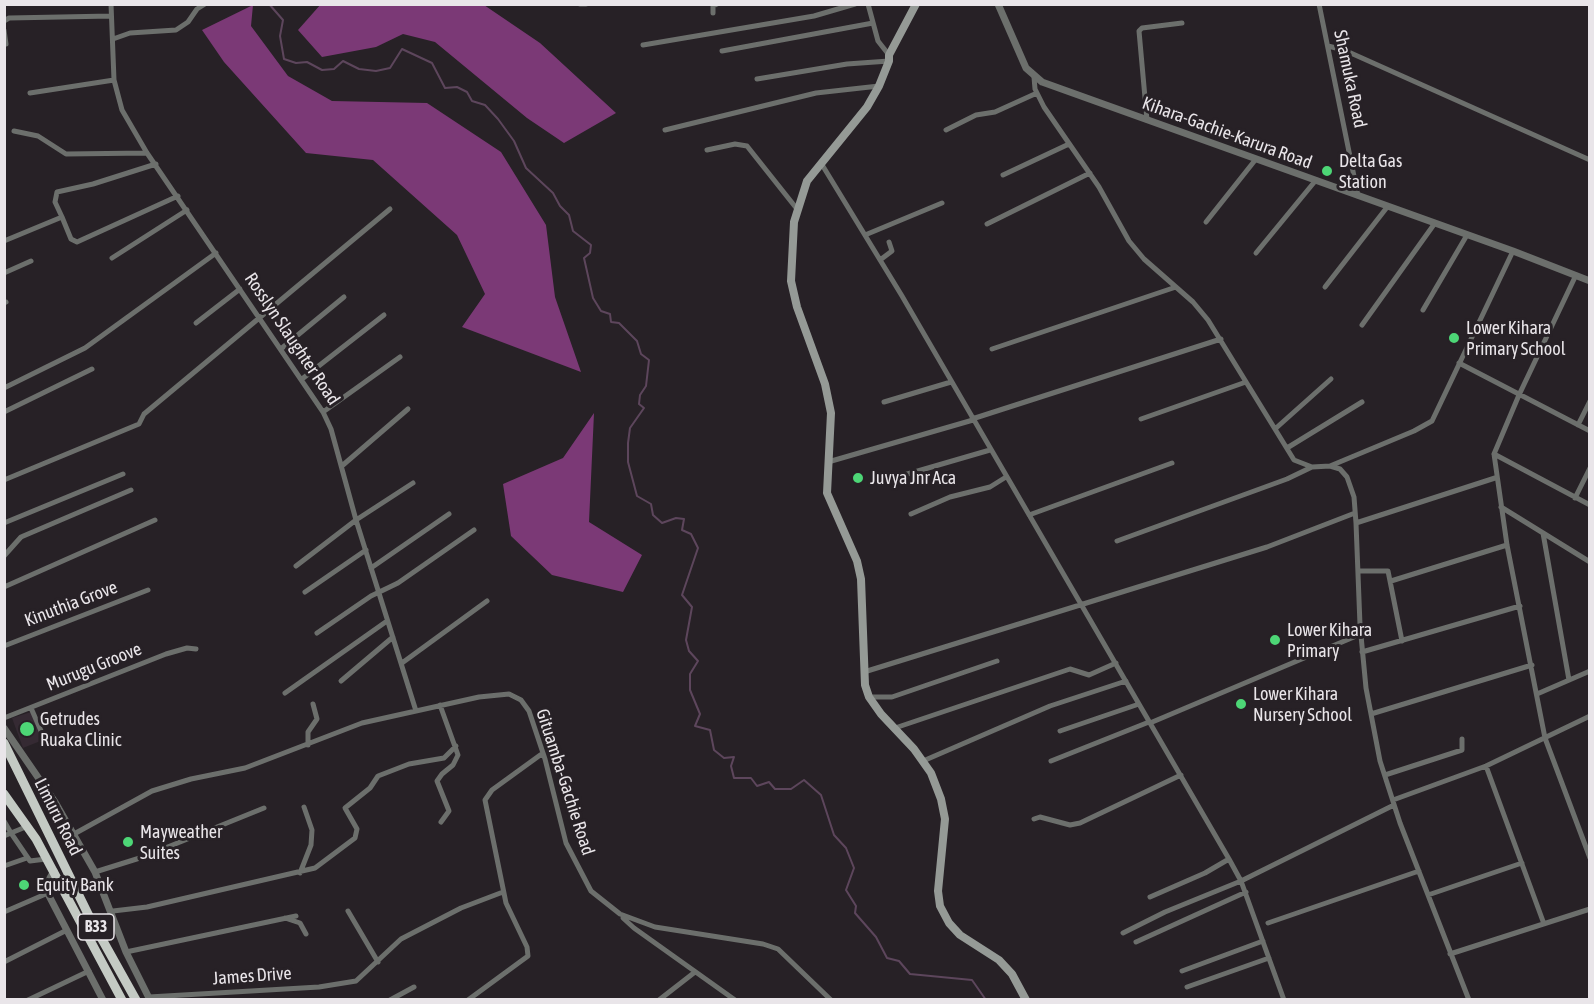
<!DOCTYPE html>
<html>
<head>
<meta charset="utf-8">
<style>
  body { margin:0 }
  #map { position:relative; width:1594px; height:1004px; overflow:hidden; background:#272126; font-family:"Asap Condensed",sans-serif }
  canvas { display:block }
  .frame { position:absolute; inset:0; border:6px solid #e9e5e9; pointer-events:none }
</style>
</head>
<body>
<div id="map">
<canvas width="1594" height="1004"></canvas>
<div class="frame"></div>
</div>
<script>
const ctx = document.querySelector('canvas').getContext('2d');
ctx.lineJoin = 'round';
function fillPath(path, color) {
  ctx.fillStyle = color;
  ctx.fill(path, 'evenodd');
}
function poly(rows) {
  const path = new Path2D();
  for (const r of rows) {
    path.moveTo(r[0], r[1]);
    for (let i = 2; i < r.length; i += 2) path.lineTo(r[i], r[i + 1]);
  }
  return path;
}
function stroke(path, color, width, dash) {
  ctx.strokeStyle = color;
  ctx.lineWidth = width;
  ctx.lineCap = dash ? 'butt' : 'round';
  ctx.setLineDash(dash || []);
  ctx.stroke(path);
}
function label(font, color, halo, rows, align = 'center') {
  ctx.font = font + ' "Asap Condensed",sans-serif';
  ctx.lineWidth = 6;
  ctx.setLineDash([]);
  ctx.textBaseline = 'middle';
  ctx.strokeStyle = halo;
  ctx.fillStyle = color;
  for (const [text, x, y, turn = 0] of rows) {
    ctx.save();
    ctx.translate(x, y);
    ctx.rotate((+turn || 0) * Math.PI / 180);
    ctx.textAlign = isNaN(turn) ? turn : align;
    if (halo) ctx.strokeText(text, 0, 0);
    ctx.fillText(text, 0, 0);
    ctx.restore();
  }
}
fillPath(poly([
  [31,712,43,740,23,748,12,718]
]), '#352a33');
fillPath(poly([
  [321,4,484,5,540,43,616,113,564,143,527,118,435,42,403,34,376,47,322,57,298,30],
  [253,5,251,26,288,76,332,101,427,103,501,152,546,225,555,297,581,372,462,327,485,294,457,235,373,160,306,153,224,62,202,30],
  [594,413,589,522,642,555,623,592,552,575,511,536,503,484,563,458]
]), '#7b3976');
stroke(poly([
  [269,4,283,20,280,36,284,59,296,63,307,62,322,70,334,69,343,61,359,69,376,71,390,68,402,49,432,63,445,88,457,87,467,92,472,101,485,105,498,119,514,141,526,168,553,193,560,206,569,215,573,231,591,245,590,253,584,258,593,298,601,311,610,314,611,322,619,323,637,341,641,354,649,360,646,386,640,395,639,404,644,408,630,428,628,443,628,462,637,496,651,504,653,515,662,523,676,518,684,519,682,530,691,534,698,548,682,595,692,607,686,640,689,651,698,661,690,674,690,690,700,714,695,726,710,730,714,750,724,758,734,757,731,766,734,778,751,778,757,786,769,782,775,789,791,789,804,780,821,795,834,835,846,848,854,868,846,890,856,906,855,913,876,937,887,958,899,961,910,974,972,980,986,1000]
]), '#5d465c', 2);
stroke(poly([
  [111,4,114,80,122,110,147,153,323,412,331,429,356,520,416,711],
  [580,4,586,4],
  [868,4,878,41,889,55],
  [1319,4,1358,196],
  [713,13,713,6,717,4],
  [4,21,9,18,111,16],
  [4,30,6,44],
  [113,39,130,33,176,30,188,22,197,9,205,4],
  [643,45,814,16,855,4],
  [1328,46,1344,50,1590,160],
  [722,51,873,23],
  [1034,77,1035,89,1044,107,1099,187,1129,241,1144,259,1193,302,1208,320,1294,460,1312,467,1330,466,1340,469,1347,477,1354,497,1356,523,1360,625,1366,688,1380,761,1400,823,1469,1000],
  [757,79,847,64,889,61],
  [30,93,114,80],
  [1147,120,1139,31,1142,28,1182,23],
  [665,130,816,93,879,86],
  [946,130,976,115,995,112,1037,93],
  [14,131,38,136,66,154,147,153],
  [707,150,735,144,747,146,797,209],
  [821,163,902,296,1229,859,1241,881,1284,1000],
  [1003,175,1069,144],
  [62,217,71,239,77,242,178,196],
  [1206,222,1256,159],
  [987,224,1090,173],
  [865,235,942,203],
  [4,241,62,217,55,202,57,192,93,184,156,164],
  [1256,253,1316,180],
  [112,258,187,210],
  [880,260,892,251,889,242],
  [4,273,31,261],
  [1576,275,1519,395,1494,454,1507,545,1545,738,1590,858],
  [1325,287,1388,206],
  [4,303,6,302],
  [1423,310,1467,235],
  [196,323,240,289],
  [1362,325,1435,223],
  [282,348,344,297],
  [992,349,1176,287],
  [1459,363,1590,431],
  [302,379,384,315],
  [4,388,85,348,216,253],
  [884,402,951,382],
  [4,412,92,369],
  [323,412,400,357],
  [972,419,1221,339],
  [1141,419,1246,382],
  [1578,425,1590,401],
  [1275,429,1331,379],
  [1287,448,1362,402],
  [1494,454,1590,505],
  [828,462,973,420],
  [343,465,408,409],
  [1330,466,1414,431,1432,421,1513,251],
  [904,475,990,450],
  [4,480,139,424,144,414,390,209],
  [1575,498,1590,468],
  [1501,507,1590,562],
  [911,514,950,497,990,487,1006,477],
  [1029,515,1172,463],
  [4,523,123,474],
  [1356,523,1495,478],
  [1543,533,1569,680],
  [1117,541,1287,479,1312,467],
  [4,556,21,537,131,490],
  [296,566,356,520,413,483],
  [371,568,449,514],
  [1358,571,1388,571,1402,641],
  [1391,581,1507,545],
  [4,587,155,520],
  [305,592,366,550],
  [317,633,371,596,398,583,474,530],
  [4,646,148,590],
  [1362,652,1520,606],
  [402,663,487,601],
  [864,672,1267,547,1355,513],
  [341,681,393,637],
  [285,693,387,621],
  [1537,694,1590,671],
  [869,697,892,697,997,661],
  [440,705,458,755,453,765,442,774,437,781,449,811,441,822],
  [31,708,45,740],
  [1371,714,1532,665],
  [4,718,166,654,187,648,196,649],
  [1150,723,1361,634],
  [895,728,1070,669,1089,675,1116,663],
  [1060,731,1139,704],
  [308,745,308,732,317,719,313,704],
  [923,761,1050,706,1126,681],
  [1051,761,1149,722],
  [1486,766,1544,924],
  [1385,775,1462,750,1462,739],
  [1393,800,1486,766,1590,716],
  [1034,819,1040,817,1070,825,1080,823,1181,775],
  [4,821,11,833,4,836],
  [28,826,11,833,30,861,46,859],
  [74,834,152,791,191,779,245,768,362,723,479,697,509,694,521,700,529,711,545,759,566,843,591,891,620,914,655,927,763,944,778,949,831,1000],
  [4,866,27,858],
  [95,872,143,857,264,808],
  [300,873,311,845,312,830,304,807],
  [1428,895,1522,863],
  [1150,897,1205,873,1229,859],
  [113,911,147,907,315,868,355,838,357,829,345,808,370,788,378,776,409,764,444,758,456,746],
  [348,911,378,962],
  [4,912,48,893],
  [285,918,300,923,306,934],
  [623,918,634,928,735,1000],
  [1268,923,1419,871],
  [1123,933,1165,912,1241,881,1394,805],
  [1136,942,1246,892],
  [126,952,296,916],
  [1450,954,1590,909],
  [4,962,67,930],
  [1182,971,1263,941],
  [1187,987,1269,958],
  [149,997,319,987,356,981,401,939,461,908,503,892],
  [28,1000,89,971],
  [390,1000,414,987],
  [468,1000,528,956,527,947,506,903,485,800,492,790,543,753],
  [659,1000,695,972]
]), '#6c6f6c', 5);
stroke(poly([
  [998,4,1026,68,1042,82,1513,251,1590,281],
  [4,728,55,802,95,872,126,952,150,1000],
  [54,871,46,885,46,890,103,1000]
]), '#6c6f6c', 7);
stroke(poly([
  [916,4,889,55,889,61,879,86,867,107,807,181,794,222,791,281,797,307,825,384,831,413,827,493,857,561,861,579,865,685,869,697,881,714,914,749,931,773,941,799,945,819,938,891,940,906,949,923,960,935,999,960,1012,974,1026,1000]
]), '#959a96', 8);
stroke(poly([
  [4,743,89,916,136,1000],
  [4,794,36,839,122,1000]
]), '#c4cac4', 9);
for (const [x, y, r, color] of [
  [1327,171,6,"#4dd676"],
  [1454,338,6,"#4dd676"],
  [858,478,6,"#4dd676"],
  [1275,640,6,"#4dd676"],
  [1241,704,6,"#4dd676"],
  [27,729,8,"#4dd676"],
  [128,842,6,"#4dd676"],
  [24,885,6,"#4dd676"]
]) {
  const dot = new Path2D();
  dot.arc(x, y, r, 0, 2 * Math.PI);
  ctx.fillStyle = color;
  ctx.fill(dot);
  stroke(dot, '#272126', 2);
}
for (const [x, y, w] of [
  [96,927,36]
]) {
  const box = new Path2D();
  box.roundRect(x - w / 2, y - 13, w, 26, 4.5);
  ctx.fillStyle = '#272126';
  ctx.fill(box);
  stroke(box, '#e9e5e9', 1.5);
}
label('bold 16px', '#e9e5e9', null, [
  ["B33",96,927]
]);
label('18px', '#e9e5e9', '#272126', [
  ["Shamuka Road",1350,79,78],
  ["Kihara-Gachie-Karura Road",1227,133,20],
  ["Rosslyn Slaughter Road",292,339,56],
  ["Kinuthia Grove",71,604,-21],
  ["Murugu Groove",94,667,-22],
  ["Gituamba-Gachie Road",565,782,72],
  ["Limuru Road",58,817,63],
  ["James Drive",252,976,-4]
]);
label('18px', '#e9e5e9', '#272126', [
  ["Delta Gas",1339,161],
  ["Station",1339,182],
  ["Lower Kihara",1466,328],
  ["Primary School",1466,349],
  ["Juvya Jnr Aca",870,478],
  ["Lower Kihara",1287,630],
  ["Primary",1287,651],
  ["Lower Kihara",1253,694],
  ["Nursery School",1253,715],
  ["Getrudes",40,719],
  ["Ruaka Clinic",40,740],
  ["Mayweather",140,832],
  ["Suites",140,853],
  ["Equity Bank",36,885]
], 'left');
</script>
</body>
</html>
